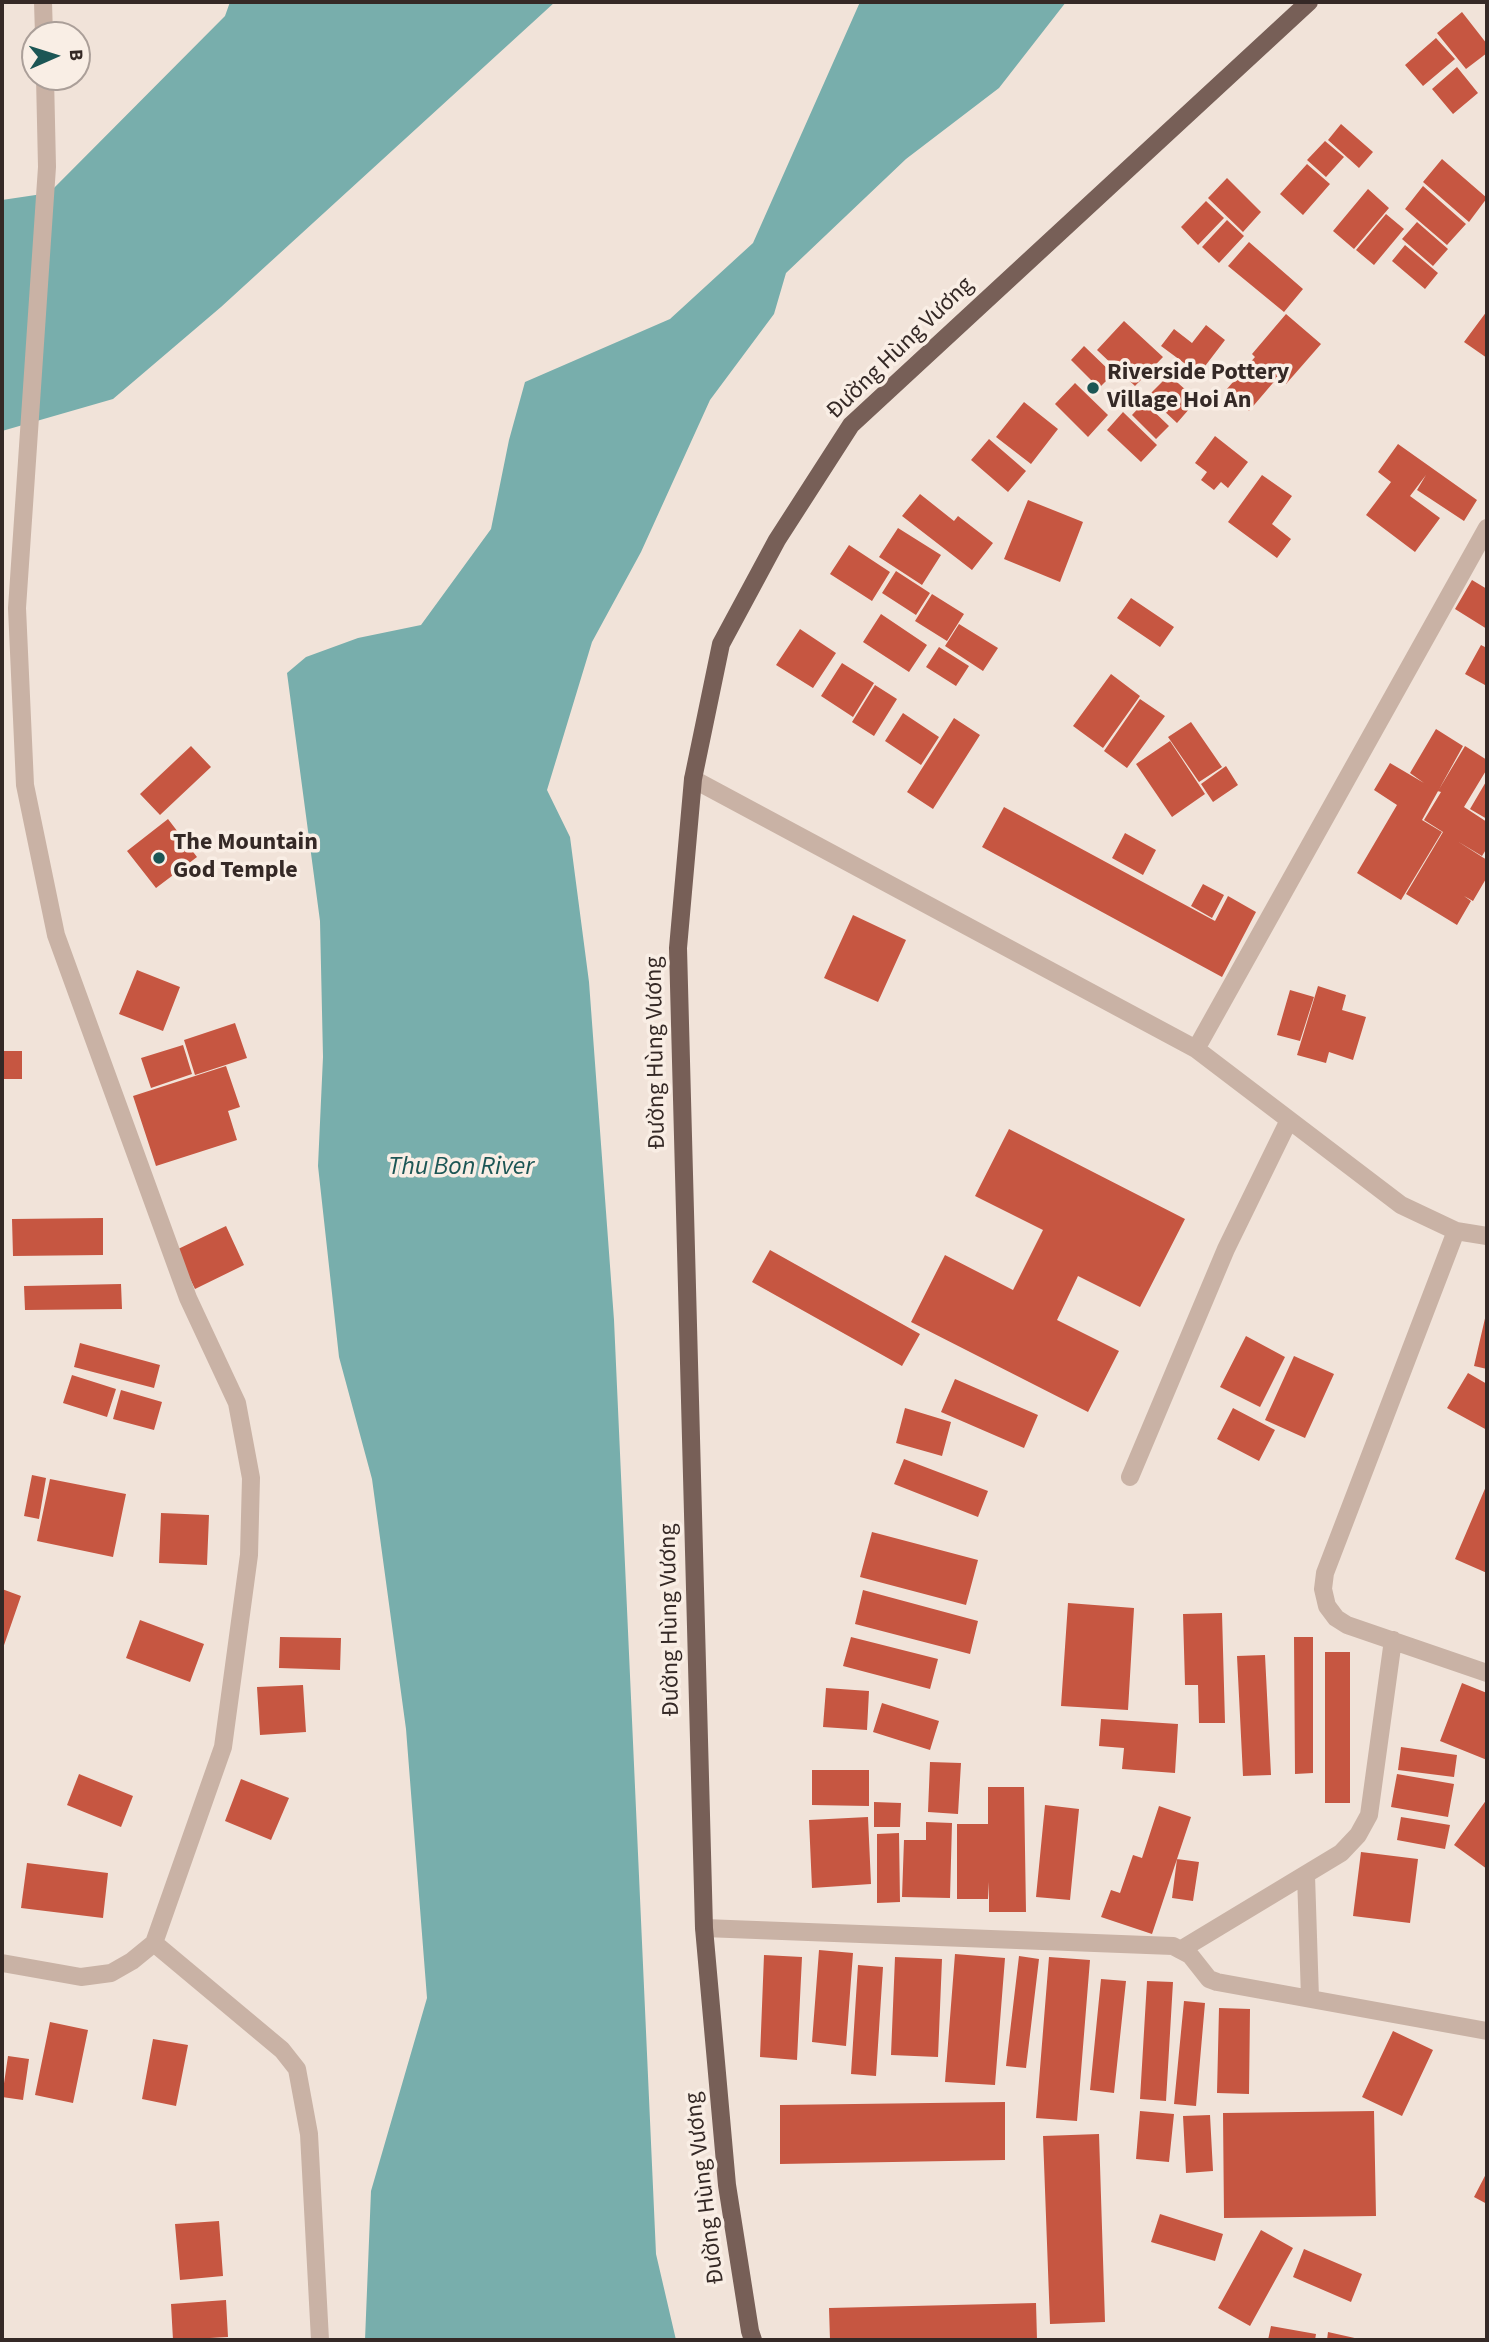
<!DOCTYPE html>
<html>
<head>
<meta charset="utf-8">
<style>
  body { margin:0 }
  #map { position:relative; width:1489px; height:2342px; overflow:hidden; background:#f1e3d9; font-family:"Source Sans 3",sans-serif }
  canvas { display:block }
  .frame { position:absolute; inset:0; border:4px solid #352926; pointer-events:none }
  .north { position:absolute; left:21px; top:21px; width:70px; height:70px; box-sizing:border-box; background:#f9eee5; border:2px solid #ab9f99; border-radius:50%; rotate:87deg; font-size:19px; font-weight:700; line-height:28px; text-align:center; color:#352926 }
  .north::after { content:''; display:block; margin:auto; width:24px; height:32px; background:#1c5655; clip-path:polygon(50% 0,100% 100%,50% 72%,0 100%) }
</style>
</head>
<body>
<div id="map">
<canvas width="1489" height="2342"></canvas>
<div class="frame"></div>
<div class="north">B</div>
</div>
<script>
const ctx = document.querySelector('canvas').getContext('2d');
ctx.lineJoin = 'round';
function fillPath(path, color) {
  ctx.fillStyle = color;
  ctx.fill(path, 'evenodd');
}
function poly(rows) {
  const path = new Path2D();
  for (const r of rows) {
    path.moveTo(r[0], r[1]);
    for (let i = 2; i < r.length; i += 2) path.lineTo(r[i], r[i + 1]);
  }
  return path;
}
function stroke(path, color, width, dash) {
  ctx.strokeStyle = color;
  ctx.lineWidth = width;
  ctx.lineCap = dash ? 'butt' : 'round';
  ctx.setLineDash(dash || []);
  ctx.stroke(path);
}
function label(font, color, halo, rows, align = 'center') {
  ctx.font = font + ' "Source Sans 3",sans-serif';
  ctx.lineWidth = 7;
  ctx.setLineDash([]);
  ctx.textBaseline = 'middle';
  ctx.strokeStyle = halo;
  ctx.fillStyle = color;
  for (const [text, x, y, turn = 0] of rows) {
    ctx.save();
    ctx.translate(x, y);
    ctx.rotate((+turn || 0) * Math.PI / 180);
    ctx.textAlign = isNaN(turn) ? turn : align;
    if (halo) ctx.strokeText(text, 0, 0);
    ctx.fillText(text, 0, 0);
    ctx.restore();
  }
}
fillPath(poly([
  [230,2,555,2,221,307,113,399,2,431,2,200,49,193,225,16],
  [860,2,1066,2,999,88,906,159,786,273,774,314,710,400,641,552,592,642,547,790,570,837,589,982,614,1320,656,2254,676,2340,365,2340,371,2191,427,1998,406,1729,372,1479,339,1357,318,1166,323,1057,320,921,287,673,306,657,358,638,421,625,491,529,509,440,525,382,670,319,753,243]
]), '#78aeac');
fillPath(poly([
  [1462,12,1487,44,1487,53,1466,69,1437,33],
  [1436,38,1455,59,1423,86,1405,65],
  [1457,67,1478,93,1453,114,1432,89],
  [1341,124,1373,152,1359,168,1328,140],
  [1325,141,1344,157,1326,177,1307,160],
  [1442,159,1487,198,1469,222,1423,182],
  [1307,164,1330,184,1303,215,1280,194],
  [1227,178,1261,212,1243,232,1208,198],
  [1423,186,1466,224,1447,245,1405,209],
  [1368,189,1389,208,1354,249,1333,231],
  [1206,201,1224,218,1198,245,1181,227],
  [1386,214,1404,229,1374,265,1356,250],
  [1227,220,1244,236,1219,263,1202,247],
  [1417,222,1448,249,1433,266,1402,239],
  [1249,242,1303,289,1284,312,1228,266],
  [1405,245,1438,273,1425,289,1392,261],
  [1487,311,1487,358,1464,342],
  [1286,314,1321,344,1286,384,1278,377,1249,411,1226,390,1255,357,1252,354],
  [1124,321,1163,357,1135,386,1097,350],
  [1206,325,1225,340,1199,374,1161,346,1174,329,1192,343],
  [1084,346,1113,374,1099,388,1071,360],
  [1169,375,1197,400,1177,423,1148,396],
  [1075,383,1108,415,1088,437,1055,404],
  [1024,402,1058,429,1031,464,996,437],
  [1144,402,1169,426,1156,439,1132,415],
  [1123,412,1157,445,1141,462,1107,430],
  [1215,436,1248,462,1228,488,1221,482,1214,490,1201,480,1207,472,1195,463],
  [989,439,1026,471,1008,492,971,460],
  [1398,444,1477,500,1464,521,1417,490,1426,475,1410,496,1440,518,1415,552,1366,515,1391,482,1378,472],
  [1262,475,1292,496,1272,524,1291,539,1277,558,1228,522],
  [920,494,954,521,958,516,993,543,972,570,902,516],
  [1028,500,1083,522,1060,582,1004,559],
  [898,528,941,555,922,585,879,557],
  [849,545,890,572,872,601,830,574],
  [896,571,930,593,916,615,882,593],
  [1472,580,1487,589,1487,629,1455,609],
  [932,594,964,614,947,641,915,621],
  [1131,598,1174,627,1160,647,1117,618],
  [881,614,927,645,909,672,863,642],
  [959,624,998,648,983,671,945,646],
  [800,629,836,653,813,688,776,665],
  [1481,645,1487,648,1485,685,1465,674],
  [939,647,969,666,956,686,926,667],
  [842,663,874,683,853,717,821,696],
  [1111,674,1140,696,1103,748,1073,726],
  [875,685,897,699,874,736,852,722],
  [1140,699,1165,716,1127,768,1104,751],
  [903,713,939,737,921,765,885,741],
  [954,718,980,735,933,809,907,792],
  [1191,722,1222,767,1199,782,1168,737],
  [1436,729,1463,746,1422,820,1442,832,1401,900,1357,873,1397,805,1374,790,1390,763,1424,783,1410,773],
  [1170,741,1205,794,1172,817,1136,764],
  [191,746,211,767,160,815,140,794],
  [1465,746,1487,760,1487,769,1464,807,1487,822,1487,848,1482,856,1457,841,1487,860,1487,877,1473,901,1464,896,1471,901,1457,925,1406,894,1443,832,1424,820,1441,792,1438,791],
  [1226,766,1238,785,1213,802,1201,784],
  [1487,780,1487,819,1470,809],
  [1004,807,1215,921,1228,896,1256,912,1222,977,982,847],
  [168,819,197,857,156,888,127,851],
  [1125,833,1156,850,1143,875,1112,858],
  [1203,884,1224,895,1212,918,1191,906],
  [853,915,906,940,878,1002,824,978],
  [137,970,180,987,163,1031,119,1014],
  [1318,986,1346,995,1342,1010,1366,1017,1353,1060,1329,1052,1326,1063,1297,1055],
  [1290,990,1314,997,1300,1041,1277,1035],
  [235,1023,247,1058,195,1075,184,1040],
  [183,1045,192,1074,151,1088,141,1058],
  [2,1051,22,1051,22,1079,2,1079],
  [226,1066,240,1107,228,1111,237,1140,156,1166,133,1096],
  [1009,1129,1185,1219,1140,1307,1078,1276,1057,1320,1119,1351,1088,1412,911,1322,945,1255,1013,1290,1043,1230,975,1196],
  [103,1218,103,1255,13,1256,12,1219],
  [226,1226,244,1265,195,1289,176,1250],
  [770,1250,920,1334,902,1366,752,1282],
  [121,1284,122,1309,25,1310,24,1286],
  [1486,1314,1487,1315,1487,1369,1474,1366],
  [1246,1336,1285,1357,1260,1407,1220,1387],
  [80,1343,160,1365,154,1388,74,1367],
  [1294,1356,1334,1374,1305,1438,1265,1420],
  [1468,1373,1487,1384,1487,1430,1447,1408],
  [72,1375,116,1389,107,1417,63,1403],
  [955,1379,1038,1415,1024,1448,941,1412],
  [121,1390,162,1402,154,1430,113,1419],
  [905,1408,951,1422,942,1456,896,1443],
  [1233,1408,1275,1430,1259,1461,1217,1439],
  [904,1459,988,1491,978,1517,894,1484],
  [32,1475,46,1478,39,1519,24,1516],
  [50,1479,126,1494,113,1557,37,1541],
  [1487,1484,1487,1573,1455,1559],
  [161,1513,209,1515,207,1565,159,1563],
  [872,1532,978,1560,966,1605,860,1577],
  [2,1589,21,1596,2,1651],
  [863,1590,978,1621,970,1654,855,1624],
  [1068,1603,1134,1608,1128,1710,1061,1706],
  [1222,1613,1225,1723,1199,1723,1198,1685,1185,1685,1183,1614],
  [140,1620,204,1644,190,1682,126,1658],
  [280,1637,341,1638,340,1670,279,1668],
  [851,1637,938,1659,930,1689,843,1666],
  [1294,1637,1313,1637,1313,1773,1295,1774],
  [1325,1652,1350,1652,1350,1803,1325,1803],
  [1265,1655,1271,1775,1243,1776,1237,1656],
  [1462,1683,1487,1693,1487,1760,1440,1741],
  [303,1685,306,1732,260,1735,257,1687],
  [826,1688,869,1691,867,1730,823,1727],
  [882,1703,939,1721,930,1750,873,1732],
  [1101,1719,1178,1724,1175,1773,1122,1769,1124,1748,1099,1746],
  [1401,1747,1457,1755,1454,1777,1398,1770],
  [930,1762,961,1763,958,1814,928,1812],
  [812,1770,869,1770,869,1806,812,1805],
  [79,1774,133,1796,121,1827,67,1805],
  [1397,1774,1454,1784,1448,1817,1391,1807],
  [241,1779,289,1798,271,1840,225,1821],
  [988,1787,1024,1787,1026,1912,989,1912,989,1882,988,1899,957,1899,957,1824,988,1824],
  [1487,1799,1487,1869,1454,1845],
  [874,1802,901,1803,900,1827,874,1827],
  [1045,1805,1079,1809,1070,1900,1036,1897],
  [1159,1806,1191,1817,1152,1934,1101,1917,1111,1890,1120,1893,1133,1855,1142,1858],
  [868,1817,871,1884,812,1888,809,1820],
  [1401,1817,1450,1825,1445,1849,1397,1840],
  [926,1822,952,1823,950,1898,902,1897,904,1840,926,1840],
  [899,1833,900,1902,877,1903,877,1834],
  [1361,1852,1418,1859,1410,1923,1353,1916],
  [1177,1859,1199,1862,1193,1901,1172,1898],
  [27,1863,108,1873,103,1918,21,1908],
  [819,1950,853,1953,846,2046,812,2042],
  [955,1954,1005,1958,995,2085,945,2082],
  [764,1955,802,1957,797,2060,760,2057],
  [1019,1956,1039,1959,1026,2068,1006,2066],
  [895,1957,942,1959,938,2057,891,2055],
  [1049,1957,1090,1960,1077,2121,1036,2118],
  [858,1965,883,1967,876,2076,851,2074],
  [1101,1979,1126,1981,1114,2093,1090,2090],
  [1147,1981,1173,1982,1166,2101,1140,2099],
  [1184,2001,1205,2003,1196,2106,1174,2104],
  [1219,2008,1250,2009,1249,2094,1217,2093],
  [50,2022,88,2030,73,2103,35,2095],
  [1393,2031,1433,2050,1402,2116,1362,2097],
  [153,2039,188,2045,176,2106,142,2099],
  [8,2056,29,2059,23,2100,2,2097],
  [1005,2102,1005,2160,780,2164,780,2105],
  [1140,2111,1174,2114,1169,2162,1136,2159],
  [1374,2111,1376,2216,1224,2218,1223,2113],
  [1210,2115,1213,2171,1186,2173,1183,2116],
  [1099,2134,1105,2322,1050,2324,1043,2136],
  [1487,2172,1487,2204,1474,2197],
  [1160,2214,1223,2234,1215,2261,1151,2242],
  [219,2221,223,2276,180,2280,175,2224],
  [1261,2230,1293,2248,1250,2326,1218,2308],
  [1304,2249,1362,2274,1351,2302,1293,2277],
  [226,2300,228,2337,173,2340,171,2304],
  [1036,2303,1037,2340,830,2340,829,2308],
  [1271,2326,1316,2334,1315,2340,1268,2340],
  [1328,2332,1359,2339,1359,2340,1327,2340]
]), '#c65641');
stroke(poly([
  [43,2,44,35],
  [693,779,1196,1049,1401,1205,1456,1231,1487,1236],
  [1196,1049,1487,528],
  [1456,1231,1325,1573,1323,1589,1327,1606,1336,1618,1347,1625,1487,1673],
  [1130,1477,1226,1249,1289,1120],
  [1306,1875,1310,1998],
  [704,1928,1173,1946,1190,1955,1209,1979,1217,1982,1487,2031],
  [154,1943,282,2050,297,2069,309,2134,320,2340],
  [1182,1949,1341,1853,1358,1835,1369,1815,1393,1640],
  [2,1963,81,1977,111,1973,132,1961,154,1943,223,1747,249,1555,251,1478,237,1403,188,1298,56,935,25,785,17,608,47,167,45,77]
]), '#c9b2a5', 18);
stroke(poly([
  [753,2340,750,2331,727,2185,704,1928,678,948,693,779,721,644,777,540,851,425,1309,2]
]), '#775f57', 18);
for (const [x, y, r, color] of [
  [1093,388,7,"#1c5655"],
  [159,858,7,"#1c5655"]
]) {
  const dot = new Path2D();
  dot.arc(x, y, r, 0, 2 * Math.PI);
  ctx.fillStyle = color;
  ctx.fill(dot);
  stroke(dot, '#f9eee5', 2.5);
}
label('24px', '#352926', '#f9eee5', [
  ["Đường Hùng Vương",901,349,-44],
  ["Đường Hùng Vương",657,1053,-91],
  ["Đường Hùng Vương",671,1620,-91],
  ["Đường Hùng Vương",706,2188,-97]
]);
label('bold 24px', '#352926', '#f9eee5', [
  ["Riverside Pottery",1107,374],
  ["Village Hoi An",1107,402],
  ["The Mountain",173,844],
  ["God Temple",173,872]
], 'left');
label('italic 26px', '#1c5655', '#f9eee5', [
  ["Thu Bon River",461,1168]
]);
</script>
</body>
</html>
